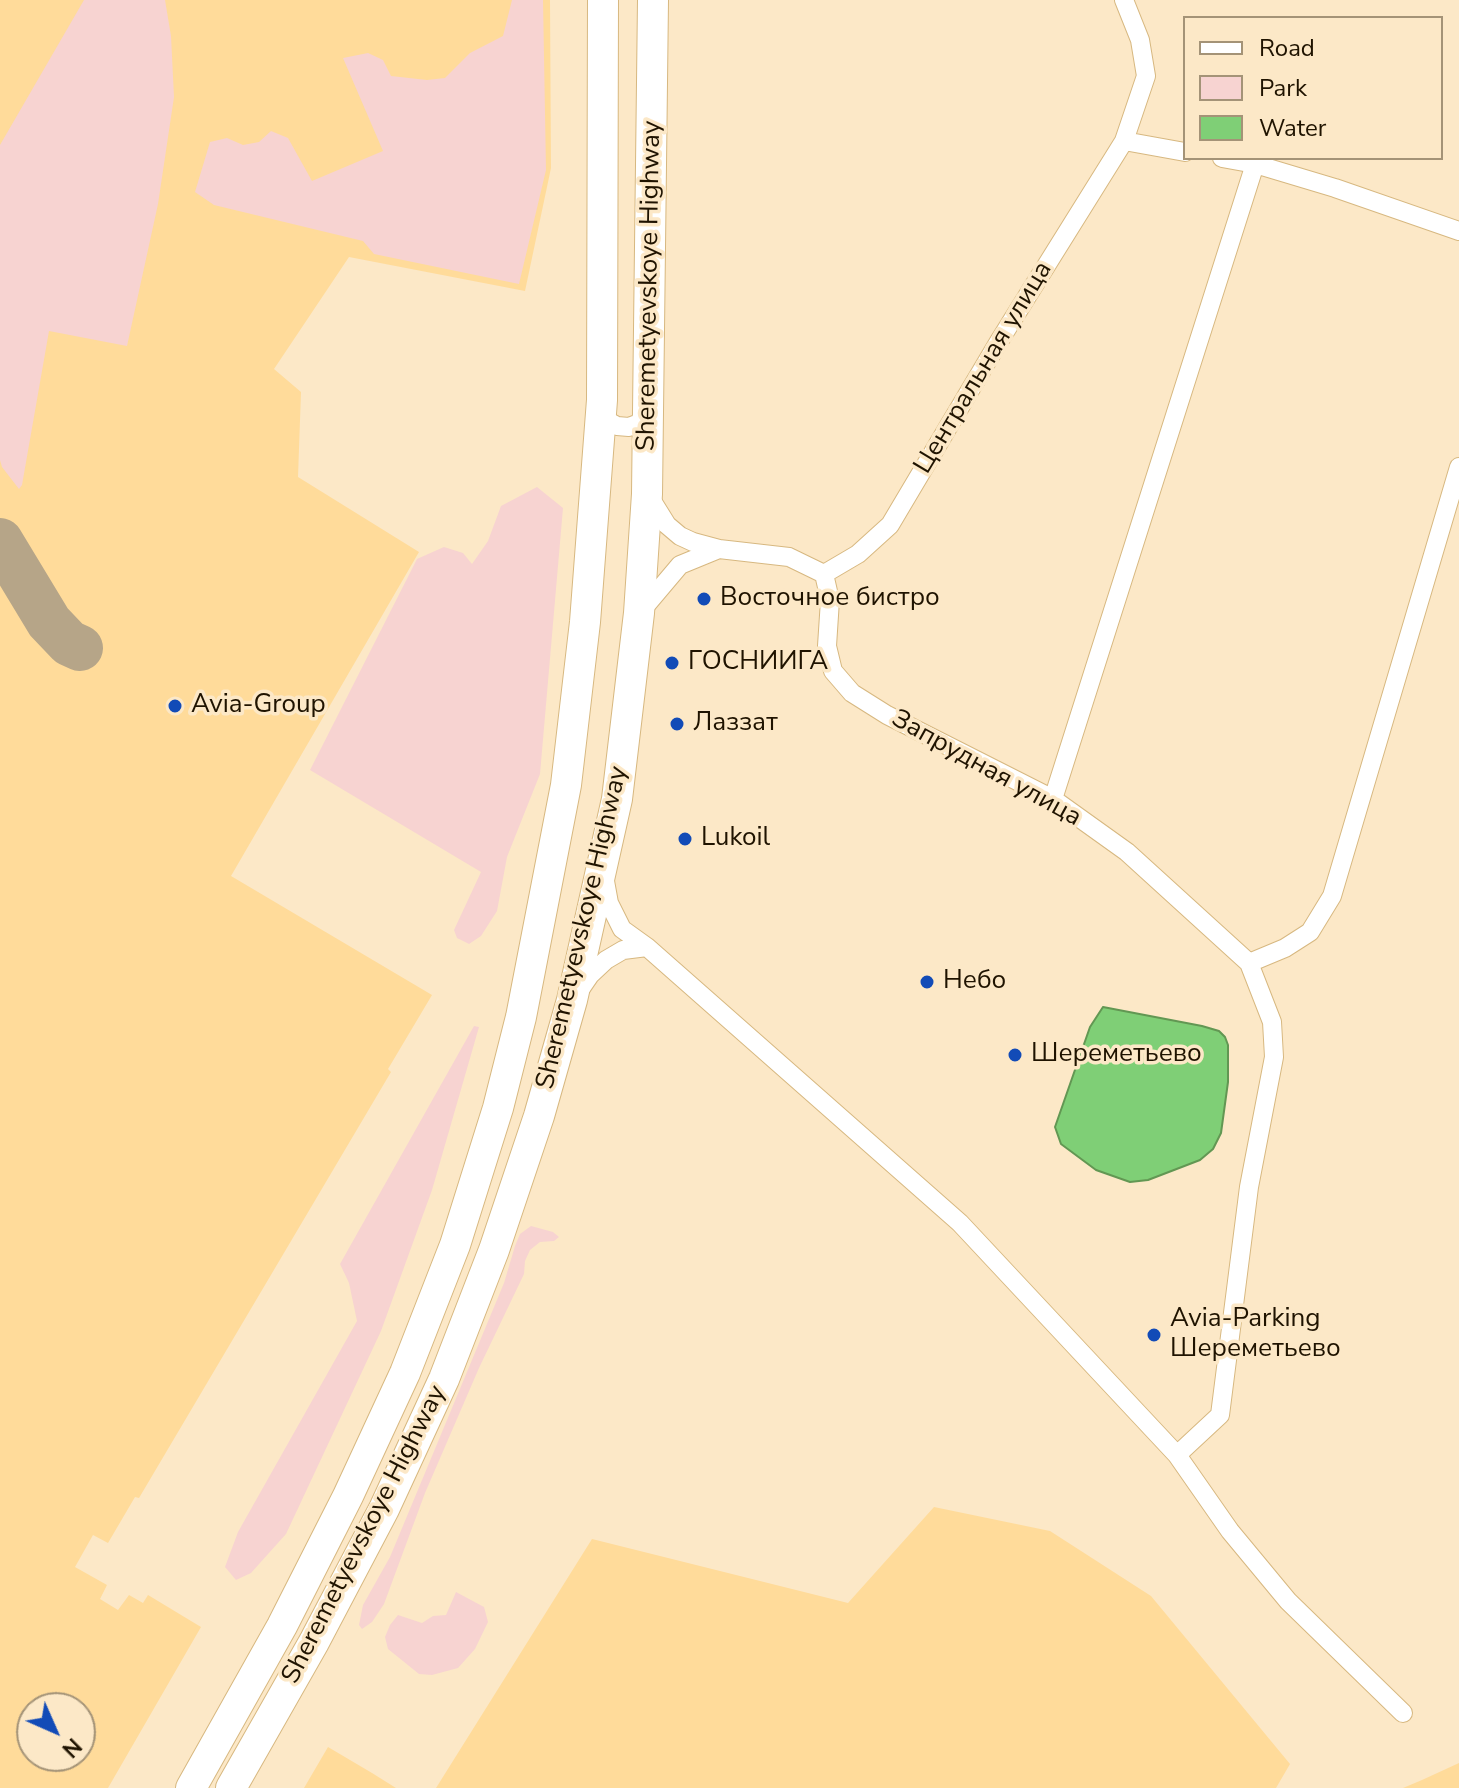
<!DOCTYPE html>
<html>
<head>
<meta charset="utf-8">
<style>
  body { margin:0 }
  #map { position:relative; width:1459px; height:1788px; overflow:hidden; background:#fce8c7; font-family:"Nunito Sans",sans-serif }
  canvas { display:block }
  .legend { position:absolute; left:1183px; top:16px; width:260px; height:144px; box-sizing:border-box; background:#fce8c7; border:2px solid #a49377; margin:0; padding:10px 14px; list-style:none; font-size:24px; color:#1f1300 }
  .legend li { display:flex; align-items:center; gap:16px; height:40px }
  .legend b { width:40px; border:2px solid #a49377 }
  .north { position:absolute; left:16px; top:1692px; width:80px; height:80px; box-sizing:border-box; background:#fce8c7; border:2px solid #a49377; border-radius:50%; rotate:135deg; font-size:22px; font-weight:700; line-height:32px; text-align:center; color:#1f1300 }
  .north::after { content:''; display:block; margin:auto; width:28px; height:36px; background:#124bb7; clip-path:polygon(50% 0,100% 100%,50% 72%,0 100%) }
</style>
</head>
<body>
<div id="map">
<canvas width="1459" height="1788"></canvas>
<ul class="legend">
<li><b style="height:10px;background:#fff"></b>Road</li>
<li><b style="height:22px;background:#f7d3d1"></b>Park</li>
<li><b style="height:22px;background:#7fcf76"></b>Water</li>
</ul>
<div class="north">N</div>
</div>
<script>
const ctx = document.querySelector('canvas').getContext('2d');
ctx.lineJoin = 'round';
function fillPath(path, color) {
  ctx.fillStyle = color;
  ctx.fill(path, 'evenodd');
}
function poly(rows) {
  const path = new Path2D();
  for (const r of rows) {
    path.moveTo(r[0], r[1]);
    for (let i = 2; i < r.length; i += 2) path.lineTo(r[i], r[i + 1]);
  }
  return path;
}
function stroke(path, color, width, dash) {
  ctx.strokeStyle = color;
  ctx.lineWidth = width;
  ctx.lineCap = dash ? 'butt' : 'round';
  ctx.setLineDash(dash || []);
  ctx.stroke(path);
}
function label(font, color, halo, rows, align = 'center') {
  ctx.font = font + ' "Nunito Sans",sans-serif';
  ctx.lineWidth = 7;
  ctx.setLineDash([]);
  ctx.textBaseline = 'middle';
  ctx.strokeStyle = halo;
  ctx.fillStyle = color;
  for (const [text, x, y, turn = 0] of rows) {
    ctx.save();
    ctx.translate(x, y);
    ctx.rotate((+turn || 0) * Math.PI / 180);
    ctx.textAlign = isNaN(turn) ? turn : align;
    if (halo) ctx.strokeText(text, 0, 0);
    ctx.fillText(text, 0, 0);
    ctx.restore();
  }
}
fillPath(poly([
  [0,0,550,0,551,168,525,291,349,257,274,369,301,392,298,477,419,552,231,876,432,995,388,1069,391,1072,139,1498,135,1497,108,1543,93,1535,75,1567,107,1585,100,1599,118,1610,129,1595,143,1603,148,1595,201,1627,108,1788,0,1788],
  [32,1708,80,1708,80,1756,32,1756],
  [934,1507,1050,1531,1151,1596,1290,1764,1276,1788,436,1788,592,1539,848,1603],
  [328,1747,372,1773,396,1788,304,1788],
  [1459,1763,1459,1788,1403,1788,1422,1780]
]), '#ffdb9a');
fillPath(poly([
  [84,0,165,0,171,36,174,97,158,204,127,346,49,331,22,485,19,489,2,467,0,460,0,145],
  [512,0,543,0,546,170,519,284,374,254,363,241,214,205,195,192,210,142,227,138,243,145,259,142,271,131,288,138,312,181,383,151,343,58,368,53,383,60,391,76,427,80,445,78,470,53,503,36],
  [537,487,563,508,540,774,507,857,497,911,481,936,469,944,457,938,454,930,481,872,310,770,417,559,444,547,463,553,472,564,488,541,501,506],
  [474,1026,479,1027,432,1190,381,1331,286,1534,251,1573,236,1580,225,1567,238,1532,357,1321,349,1283,340,1264],
  [531,1226,553,1232,559,1237,554,1241,540,1242,530,1250,525,1261,524,1274,479,1368,425,1493,384,1604,372,1622,362,1629,359,1625,363,1605,390,1557,504,1283,515,1246,520,1234],
  [456,1592,484,1607,488,1622,475,1649,458,1668,432,1675,419,1674,388,1649,385,1637,390,1625,398,1615,422,1623,433,1616,446,1615]
]), '#f7d3d1');
const water = poly([
  [1103,1007,1202,1026,1219,1031,1225,1037,1228,1045,1228,1082,1221,1133,1213,1149,1200,1160,1148,1180,1130,1182,1096,1170,1061,1144,1055,1127,1090,1027,1103,1007]
]);
fillPath(water, '#7fcf76');
stroke(water, '#629753', 2);
stroke(poly([
  [0,541,49,622,69,643,80,648]
]), '#b6a588', 46);
const minor = poly([
  [1124,141,1185,152],
  [1222,158,1255,164,1335,188,1459,231],
  [602,406,608,421,617,426,629,427,639,423,647,408],
  [649,496,667,525,680,536,693,542,719,549,789,557,824,574],
  [824,574,830,600,827,646,833,671,852,693,887,715,1053,799,1127,852,1249,963,1272,1022,1274,1057,1249,1187,1220,1415,1177,1455],
  [824,574,858,554,890,525,998,343,1124,141,1146,76,1140,40,1124,0],
  [642,610,680,565,719,549],
  [1053,799,1255,164],
  [605,881,609,903,622,929,647,947,960,1223,1177,1455,1230,1531,1288,1601,1403,1713],
  [1249,963,1285,948,1310,932,1332,896,1459,467],
  [579,991,590,975,606,960,623,950,647,947]
]);
const primary = poly([
  [191,1788,282,1626,348,1496,405,1373,455,1245,498,1108,521,1017,566,785,585,622,602,400,603,0],
  [231,1788,314,1642,384,1509,444,1379,494,1250,539,1116,572,1000,617,799,639,613,647,494,653,0]
]);
stroke(minor, '#d7b880', 20);
stroke(primary, '#d7b880', 32);
stroke(minor, '#fff', 18);
stroke(primary, '#fff', 30);
for (const [x, y, r, color] of [
  [704,599,8,"#124bb7"],
  [672,663,8,"#124bb7"],
  [175,706,8,"#124bb7"],
  [677,724,8,"#124bb7"],
  [685,839,8,"#124bb7"],
  [927,982,8,"#124bb7"],
  [1015,1055,8,"#124bb7"],
  [1154,1335,8,"#124bb7"]
]) {
  const dot = new Path2D();
  dot.arc(x, y, r, 0, 2 * Math.PI);
  ctx.fillStyle = color;
  ctx.fill(dot);
  stroke(dot, '#fce8c7', 3);
}
label('26px', '#1f1300', '#fce8c7', [
  ["Sheremetyevskoye Highway",650,286,-89],
  ["Центральная улица",984,368,-59],
  ["Запрудная улица",986,769,29],
  ["Sheremetyevskoye Highway",583,928,-77],
  ["Sheremetyevskoye Highway",365,1535,-63]
]);
label('26px', '#1f1300', '#fce8c7', [
  ["Восточное бистро",720,599],
  ["ГОСНИИГА",688,663],
  ["Avia-Group",191,706],
  ["Лаззат",693,724],
  ["Lukoil",701,839],
  ["Небо",943,982],
  ["Шереметьево",1031,1055],
  ["Avia-Parking",1170,1320],
  ["Шереметьево",1170,1350]
], 'left');
</script>
</body>
</html>
